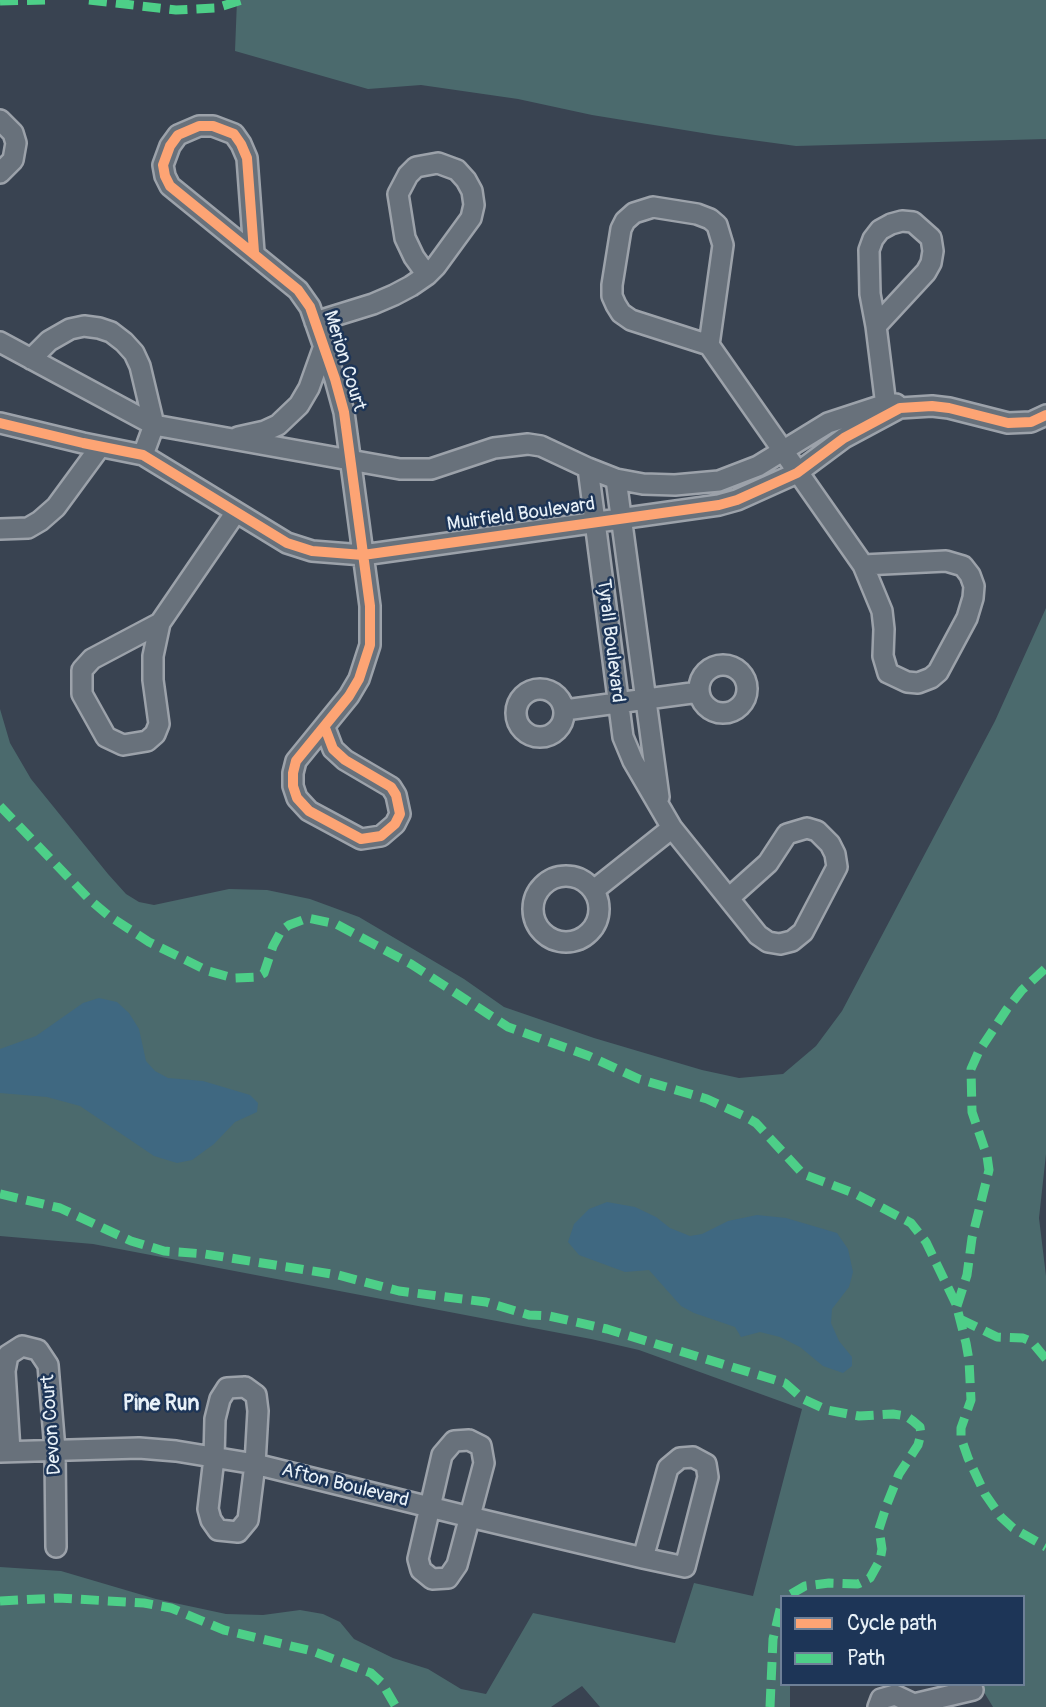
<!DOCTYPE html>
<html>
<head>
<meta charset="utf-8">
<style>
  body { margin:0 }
  #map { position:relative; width:1046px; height:1707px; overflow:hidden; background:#394351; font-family:Pangolin,sans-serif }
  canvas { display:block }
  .legend { position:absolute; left:780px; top:1595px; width:245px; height:91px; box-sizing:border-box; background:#1d3557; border:2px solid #6e8097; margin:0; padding:9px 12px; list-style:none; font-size:21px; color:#e8f1f8 }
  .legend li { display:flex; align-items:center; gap:14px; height:35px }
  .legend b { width:35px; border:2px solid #6e8097 }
</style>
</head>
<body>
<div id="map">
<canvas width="1046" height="1707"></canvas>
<ul class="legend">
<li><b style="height:9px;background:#fda474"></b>Cycle path</li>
<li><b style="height:9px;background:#4dcf88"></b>Path</li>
</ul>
</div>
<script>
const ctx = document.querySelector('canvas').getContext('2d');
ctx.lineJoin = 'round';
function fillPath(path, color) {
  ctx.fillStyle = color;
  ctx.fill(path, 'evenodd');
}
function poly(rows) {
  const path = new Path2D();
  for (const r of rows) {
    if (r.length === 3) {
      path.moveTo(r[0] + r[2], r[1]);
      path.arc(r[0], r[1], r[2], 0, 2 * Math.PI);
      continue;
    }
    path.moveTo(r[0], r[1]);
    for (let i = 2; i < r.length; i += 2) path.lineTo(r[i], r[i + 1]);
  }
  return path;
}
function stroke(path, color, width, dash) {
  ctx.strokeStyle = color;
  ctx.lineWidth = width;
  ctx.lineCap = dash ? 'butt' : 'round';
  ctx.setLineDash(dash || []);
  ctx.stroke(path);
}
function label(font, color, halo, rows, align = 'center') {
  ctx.font = font + ' Pangolin,sans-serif';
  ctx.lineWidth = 5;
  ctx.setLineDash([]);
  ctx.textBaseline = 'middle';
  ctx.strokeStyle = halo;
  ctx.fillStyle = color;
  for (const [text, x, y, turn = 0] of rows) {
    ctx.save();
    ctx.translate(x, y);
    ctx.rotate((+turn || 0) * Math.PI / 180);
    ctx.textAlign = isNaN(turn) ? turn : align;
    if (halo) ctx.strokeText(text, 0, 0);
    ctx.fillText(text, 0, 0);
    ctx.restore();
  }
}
fillPath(poly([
  [237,0,1046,0,1046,139,796,146,715,135,592,115,518,99,421,85,368,89,235,51],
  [1046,608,1046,1154,1039,1218,1046,1276,1046,1707,993,1707,979,1684,1023,1684,1023,1597,782,1597,782,1684,790,1684,790,1707,600,1707,582,1686,551,1707,0,1707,0,1567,61,1571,156,1599,226,1614,263,1615,300,1610,323,1614,340,1622,354,1639,393,1658,428,1669,461,1689,486,1694,533,1613,675,1643,694,1583,753,1596,802,1409,639,1350,591,1339,93,1244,0,1236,0,709,10,743,31,779,108,874,126,894,139,902,154,905,229,889,267,890,310,899,359,917,464,979,504,1007,594,1038,702,1070,739,1078,783,1074,816,1046,842,1011,995,721]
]), '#4b6a6d');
fillPath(poly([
  [99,998,117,1002,129,1013,139,1029,146,1061,155,1071,168,1078,203,1081,250,1095,258,1103,257,1112,235,1122,214,1144,192,1160,177,1163,154,1156,80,1106,47,1097,0,1093,0,1049,36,1036,83,1003],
  [607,1202,635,1207,656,1217,670,1228,690,1236,702,1234,728,1221,757,1215,786,1218,837,1233,848,1249,853,1272,849,1287,832,1309,831,1323,839,1341,852,1357,852,1366,843,1373,823,1366,800,1347,780,1337,760,1332,741,1337,735,1327,694,1313,681,1306,649,1270,625,1272,579,1255,568,1242,574,1224,589,1209]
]), '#3f6881');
const minor = poly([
  [0,120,13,133,16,143,13,160,0,173],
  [254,252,247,158,241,144,234,134,213,126,199,126,178,135,170,146,163,165,165,176,170,186,298,290,310,307,335,379,344,412,370,606,370,645,359,679,349,696,296,761,293,773,293,786,297,798,309,811,361,839,381,836,395,824,400,814,396,795,391,787,345,760,333,749,325,728],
  [315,322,373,304,394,295,411,286,427,275,436,266,471,218,474,205,472,191,466,180,457,170,438,163,416,167,408,175,398,194,405,238,414,257,427,275],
  [876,326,870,294,869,250,873,239,880,230,891,224,902,221,913,222,931,238,933,251,931,263,926,272,876,326,887,414],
  [0,342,154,425,400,469,431,469,494,448,528,444,541,446,588,468,616,479,643,484,675,485,719,481,758,466,828,423,886,404,896,404],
  [709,345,723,245,717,225,710,219,697,214,653,207,634,213,625,221,621,229,612,285,612,296,616,305,621,313,631,320,709,345,863,565,882,611,884,629,883,656,888,673,907,682,918,683,931,678,938,672,967,618,973,598,974,586,970,575,963,566,946,561,863,565],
  [31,359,49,341,70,329,84,326,99,328,111,332,124,342,134,353,140,366,154,425,143,455],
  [0,423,83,443,143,455,287,543,312,551,363,555,719,505,737,500,797,473,844,438,900,408,932,406,949,408,1008,423,1031,422,1046,415],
  [238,437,265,431,278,425,299,405,309,388,324,346],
  [588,468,623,737,633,761,672,828,758,935,768,942,780,944,792,941,803,932,837,867,835,854,830,844,817,831,807,828,787,834,768,863,729,898],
  [616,479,659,797],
  [0,529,28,528,40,521,56,507,100,447],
  [160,623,153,656,153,680,159,724,155,734,147,741,123,745,106,737,82,694,82,670,92,659,160,623,236,512],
  [723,689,24],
  [540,713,24],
  [565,710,699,692],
  [566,909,33],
  [594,890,672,828],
  [245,1387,256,1395,258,1411,255,1464,248,1520,238,1532,218,1530,211,1520,208,1509,214,1458,215,1419,220,1399,227,1388,245,1387],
  [469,1440,481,1446,484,1463,457,1565,448,1578,432,1579,421,1570,418,1559,442,1455,454,1441,469,1440],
  [10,1451,5,1371,8,1355,22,1346,38,1350,48,1365,55,1450,56,1547],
  [0,1452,139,1448,176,1451,255,1464,470,1517,643,1558,685,1567,708,1477,706,1464,693,1457,680,1458,668,1468,643,1558],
  [878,1707,881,1699,895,1695,914,1704],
  [914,1707,914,1704,973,1690]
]);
stroke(minor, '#9ca2aa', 24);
stroke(minor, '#68717b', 19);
stroke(poly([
  [89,0,176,10,216,8,242,0],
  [0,1,45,0],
  [0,806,90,900,109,916,149,942,208,971,233,978,257,977,264,973,273,946,281,931,289,925,308,918,336,924,411,964,508,1027,589,1056,639,1079,707,1099,744,1116,756,1123,803,1174,856,1194,911,1223,926,1242,956,1304,966,1343,969,1360,971,1400,961,1428,961,1438,968,1458,985,1494,1001,1517,1013,1528,1046,1547],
  [0,1194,60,1208,131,1241,164,1251,205,1254,338,1275,399,1291,486,1302,529,1315,549,1316,607,1329,785,1383,803,1399,827,1410,859,1416,893,1414,906,1416,913,1421,920,1427,921,1434,918,1445,899,1474,887,1504,879,1529,882,1549,880,1560,870,1578,858,1584,829,1583,805,1586,786,1597],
  [957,1306,967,1275,972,1238,989,1170,987,1156,972,1112,971,1069,979,1051,1007,1009,1022,990,1046,968],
  [960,1319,997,1337,1023,1338,1032,1342,1046,1359],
  [0,1601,58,1598,144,1603,171,1608,224,1630,312,1651,371,1673,382,1683,396,1707],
  [770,1707,773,1639,782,1601]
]), '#4dcf88', 9, [18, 9]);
stroke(poly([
  [254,252,247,158,241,144,234,134,213,126,199,126,178,135,170,146,163,165,165,176,170,186,298,290,310,307,335,379,344,412,370,606,370,645,359,679,349,696,296,761,293,773,293,786,297,798,309,811,361,839,381,836,395,824,400,814,396,795,391,787,345,760,333,749,325,728],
  [0,423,83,443,143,455,287,543,312,551,363,555,719,505,737,500,797,473,844,438,900,408,932,406,949,408,1008,423,1031,422,1046,415]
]), '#fda474', 10);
label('19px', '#e8f1f8', '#1d3557', [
  ["Merion Court",344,361,73],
  ["Muirfield Boulevard",521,515,-8],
  ["Tyrall Boulevard",610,641,83],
  ["Devon Court",52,1425,-94],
  ["Afton Boulevard",345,1486,14]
]);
label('bold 21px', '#e8f1f8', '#1d3557', [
  ["Pine Run",161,1405]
]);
</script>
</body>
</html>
